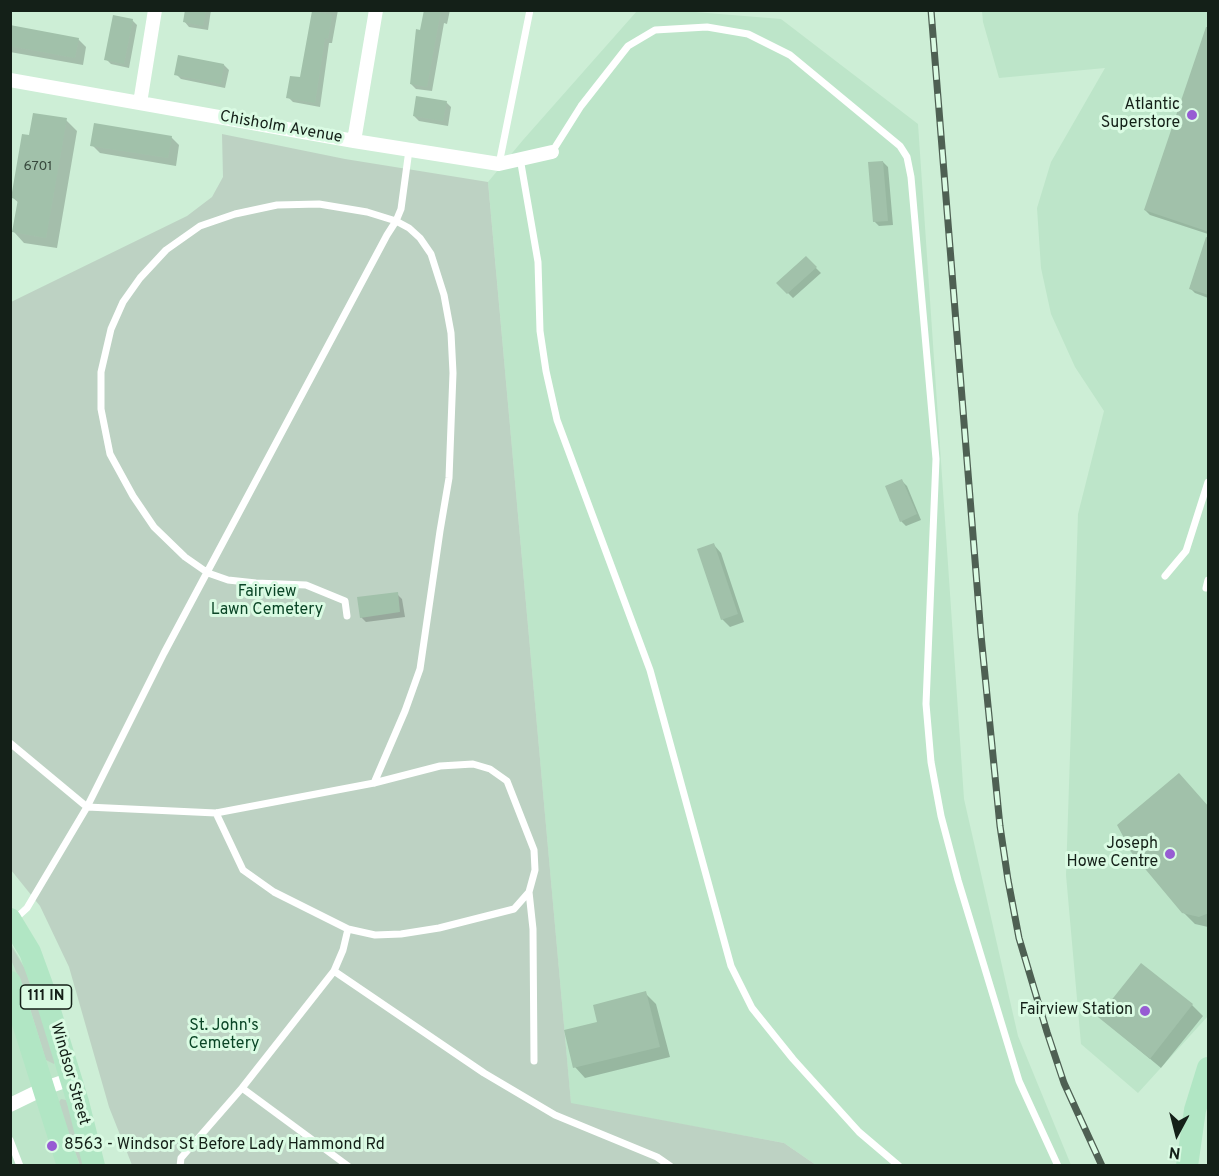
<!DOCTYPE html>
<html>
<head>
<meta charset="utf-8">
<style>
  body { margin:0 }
  #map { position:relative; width:1219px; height:1176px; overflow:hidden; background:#cdeed6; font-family:Overpass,sans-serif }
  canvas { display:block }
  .frame { position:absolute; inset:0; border:12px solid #142018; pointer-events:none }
  .north { position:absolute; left:1147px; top:1104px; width:60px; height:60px; -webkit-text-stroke:4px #dafbe3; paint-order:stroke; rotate:187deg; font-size:16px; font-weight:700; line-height:24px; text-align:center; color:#142018 }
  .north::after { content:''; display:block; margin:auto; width:21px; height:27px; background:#142018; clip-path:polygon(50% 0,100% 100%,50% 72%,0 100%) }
</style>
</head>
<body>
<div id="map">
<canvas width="1219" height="1176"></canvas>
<div class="frame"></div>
<div class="north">N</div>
</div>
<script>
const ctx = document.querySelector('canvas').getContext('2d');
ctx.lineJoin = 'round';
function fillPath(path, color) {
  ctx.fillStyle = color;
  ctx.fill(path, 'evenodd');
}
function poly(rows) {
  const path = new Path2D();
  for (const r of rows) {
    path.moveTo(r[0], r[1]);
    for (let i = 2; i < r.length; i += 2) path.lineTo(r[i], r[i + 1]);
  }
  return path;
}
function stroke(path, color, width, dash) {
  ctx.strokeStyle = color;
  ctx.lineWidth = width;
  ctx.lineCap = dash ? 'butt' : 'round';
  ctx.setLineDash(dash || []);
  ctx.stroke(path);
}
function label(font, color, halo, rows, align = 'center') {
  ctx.font = font + ' Overpass,sans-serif';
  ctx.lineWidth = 6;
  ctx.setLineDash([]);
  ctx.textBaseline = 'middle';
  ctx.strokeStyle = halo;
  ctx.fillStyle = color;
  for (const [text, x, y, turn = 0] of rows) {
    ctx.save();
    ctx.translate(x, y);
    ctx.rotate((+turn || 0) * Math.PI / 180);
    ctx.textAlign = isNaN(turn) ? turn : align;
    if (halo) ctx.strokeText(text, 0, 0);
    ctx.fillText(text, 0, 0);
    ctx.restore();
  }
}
fillPath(poly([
  [637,11,683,11,781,19,918,124,964,799,1018,1036,1071,1165,816,1165,784,1143,571,1104,488,182,523,140],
  [982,11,1208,11,1208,1016,1138,1093,1081,1044,1066,875,1078,514,1104,411,1075,367,1051,314,1041,268,1037,208,1051,162,1105,68,999,78,983,22],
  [10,942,33,981,100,1165,11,1165]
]), '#bde5c9');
fillPath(poly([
  [222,134,345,159,488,182,571,1103,784,1143,816,1165,132,1165,109,1107,69,967,40,906,11,870,11,302,187,216,212,197,223,177],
  [10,944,25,969,56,1060,54,1064,46,1060,24,989,11,960],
  [61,1099,66,1100,88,1165,80,1165,66,1127,59,1102]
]), '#bdd2c3');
fillPath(poly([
  [187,10,211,10,208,30,189,27,184,21],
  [314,10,338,10,332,43,329,43,320,107,293,102,288,97,301,79],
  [425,10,450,10,447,24,444,23,432,91,416,89,411,84],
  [132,20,137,25,129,68,111,64,106,59],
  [1208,25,1208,234,1150,215,1145,210],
  [10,27,78,39,86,47,83,65,10,52],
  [224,65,229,70,225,88,181,79,176,74],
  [446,102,451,107,448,126,419,121,414,116],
  [66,120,77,131,57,248,24,243,14,232,19,203,13,198,30,137],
  [171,137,179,145,176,166,100,153,92,145],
  [883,162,888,167,893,225,879,226,874,221],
  [1208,236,1208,298,1195,293,1190,288],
  [806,258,821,273,793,298,778,283],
  [902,481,907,486,921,520,906,526,901,521],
  [714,545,721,553,744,622,730,627,722,619],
  [397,594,402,599,405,617,366,622,361,617],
  [1208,807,1208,927,1195,924,1183,912],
  [645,993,656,1004,670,1057,585,1078,575,1067,599,1023],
  [1192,1005,1203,1016,1161,1068,1100,1017]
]), '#0003');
fillPath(poly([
  [185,10,206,10,203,26,183,22],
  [424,10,441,10,427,87,410,84,416,29,420,30],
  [312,11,332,15,328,39,325,38,315,103,286,98,290,76,300,77],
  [113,15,133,19,124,64,104,60],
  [10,25,79,38,75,58,10,46],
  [1206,27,1209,27,1209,232,1144,210],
  [178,55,224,64,221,84,174,75],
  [416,96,447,101,443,121,413,116],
  [33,113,67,118,46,238,12,232,18,199,11,198,22,134,29,135],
  [94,123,172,136,168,158,90,146],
  [883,161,888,221,873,222,868,162],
  [1206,237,1209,238,1209,295,1189,289],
  [806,256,817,267,787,294,776,283],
  [902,479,917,514,900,522,885,486],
  [714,543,738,614,721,620,697,549],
  [398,592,400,612,360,618,357,597],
  [1179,773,1209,807,1209,913,1199,917,1182,913,1121,840,1124,838,1117,825],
  [1141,963,1193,1004,1150,1059,1098,1017],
  [646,991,660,1047,573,1068,564,1030,597,1022,593,1005]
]), '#a1c1aa');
stroke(poly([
  [552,152,581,106,628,46,655,30,707,27,748,34,790,55,900,146,907,157,911,177,936,459,926,704,931,762,941,816,958,880,1019,1081,1058,1166],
  [520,158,538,262,540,331,546,371,557,420,650,670,731,966,752,1008,793,1059,859,1132,899,1166],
  [499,164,530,10],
  [1165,576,1186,551,1208,482],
  [1206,588,1208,580],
  [347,616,345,601,306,585,256,583,228,580,208,573,185,557,154,527,133,496,110,454,101,409,101,372,111,329,123,302,140,278,166,250,200,226,235,214,277,205,319,204,367,212,396,221,409,228,420,238,431,254,444,295,451,333,453,373,449,478,440,531,420,669,405,711,374,783],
  [10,743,87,807,164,653,387,235,396,221,401,209,409,150],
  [529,892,533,929,534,1061],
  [15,919,27,908,87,807,216,813,374,783,440,766,473,764,490,769,507,781,534,850,535,870,529,892,514,909,439,928,401,934,375,935,348,929,274,892,243,870,216,813],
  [334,971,343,950,348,929],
  [242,1088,348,1166],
  [10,1140,20,1166],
  [180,1166,181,1158,242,1088,334,971,484,1073,555,1115,657,1157,670,1166]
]), '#fff', 7);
stroke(poly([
  [10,80,354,141,499,164,552,152],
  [140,103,155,10],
  [354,141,376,10],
  [10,1105,45,1088,71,1079]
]), '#fff', 14);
stroke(poly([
  [10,919,30,952,42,985,78,1102,94,1166],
  [10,982,68,1166],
  [1187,1166,1195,1110,1208,1068]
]), '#b1e6c4', 22);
const rail = poly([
  [931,10,981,635,1000,826,1008,880,1019,938,1047,1032,1064,1083,1102,1166]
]);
stroke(rail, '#4e6053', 7);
stroke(rail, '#dafbe3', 4.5, [14]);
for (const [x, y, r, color] of [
  [1192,115,6,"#975cd3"],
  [1170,854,6,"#975cd3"],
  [1145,1011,6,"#975cd3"],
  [52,1146,6,"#975cd3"]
]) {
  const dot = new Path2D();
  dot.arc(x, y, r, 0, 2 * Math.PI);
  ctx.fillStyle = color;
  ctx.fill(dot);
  stroke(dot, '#dafbe3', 2);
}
label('14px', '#37483c', null, [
  ["6701",38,167]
]);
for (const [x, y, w] of [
  [46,997,51]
]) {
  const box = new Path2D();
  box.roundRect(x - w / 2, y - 12, w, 24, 4.5);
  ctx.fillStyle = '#dafbe3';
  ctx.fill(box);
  stroke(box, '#142018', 1.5);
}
label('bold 15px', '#142018', null, [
  ["111 IN",46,997]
]);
label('16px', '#142018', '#dafbe3', [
  ["Atlantic",1180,106],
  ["Superstore",1180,124],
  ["Joseph",1158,845],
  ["Howe Centre",1158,863],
  ["Fairview Station",1133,1011],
  ["8563 - Windsor St Before Lady Hammond Rd",64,1146,"left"]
], 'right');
label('16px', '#142018', '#dafbe3', [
  ["Chisholm Avenue",281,128,10],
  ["Windsor Street",69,1074,74]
]);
label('16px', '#0a4526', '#dafbe3', [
  ["Fairview",267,593],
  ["Lawn Cemetery",267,611],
  ["St. John's",224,1027],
  ["Cemetery",224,1045]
]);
</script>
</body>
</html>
